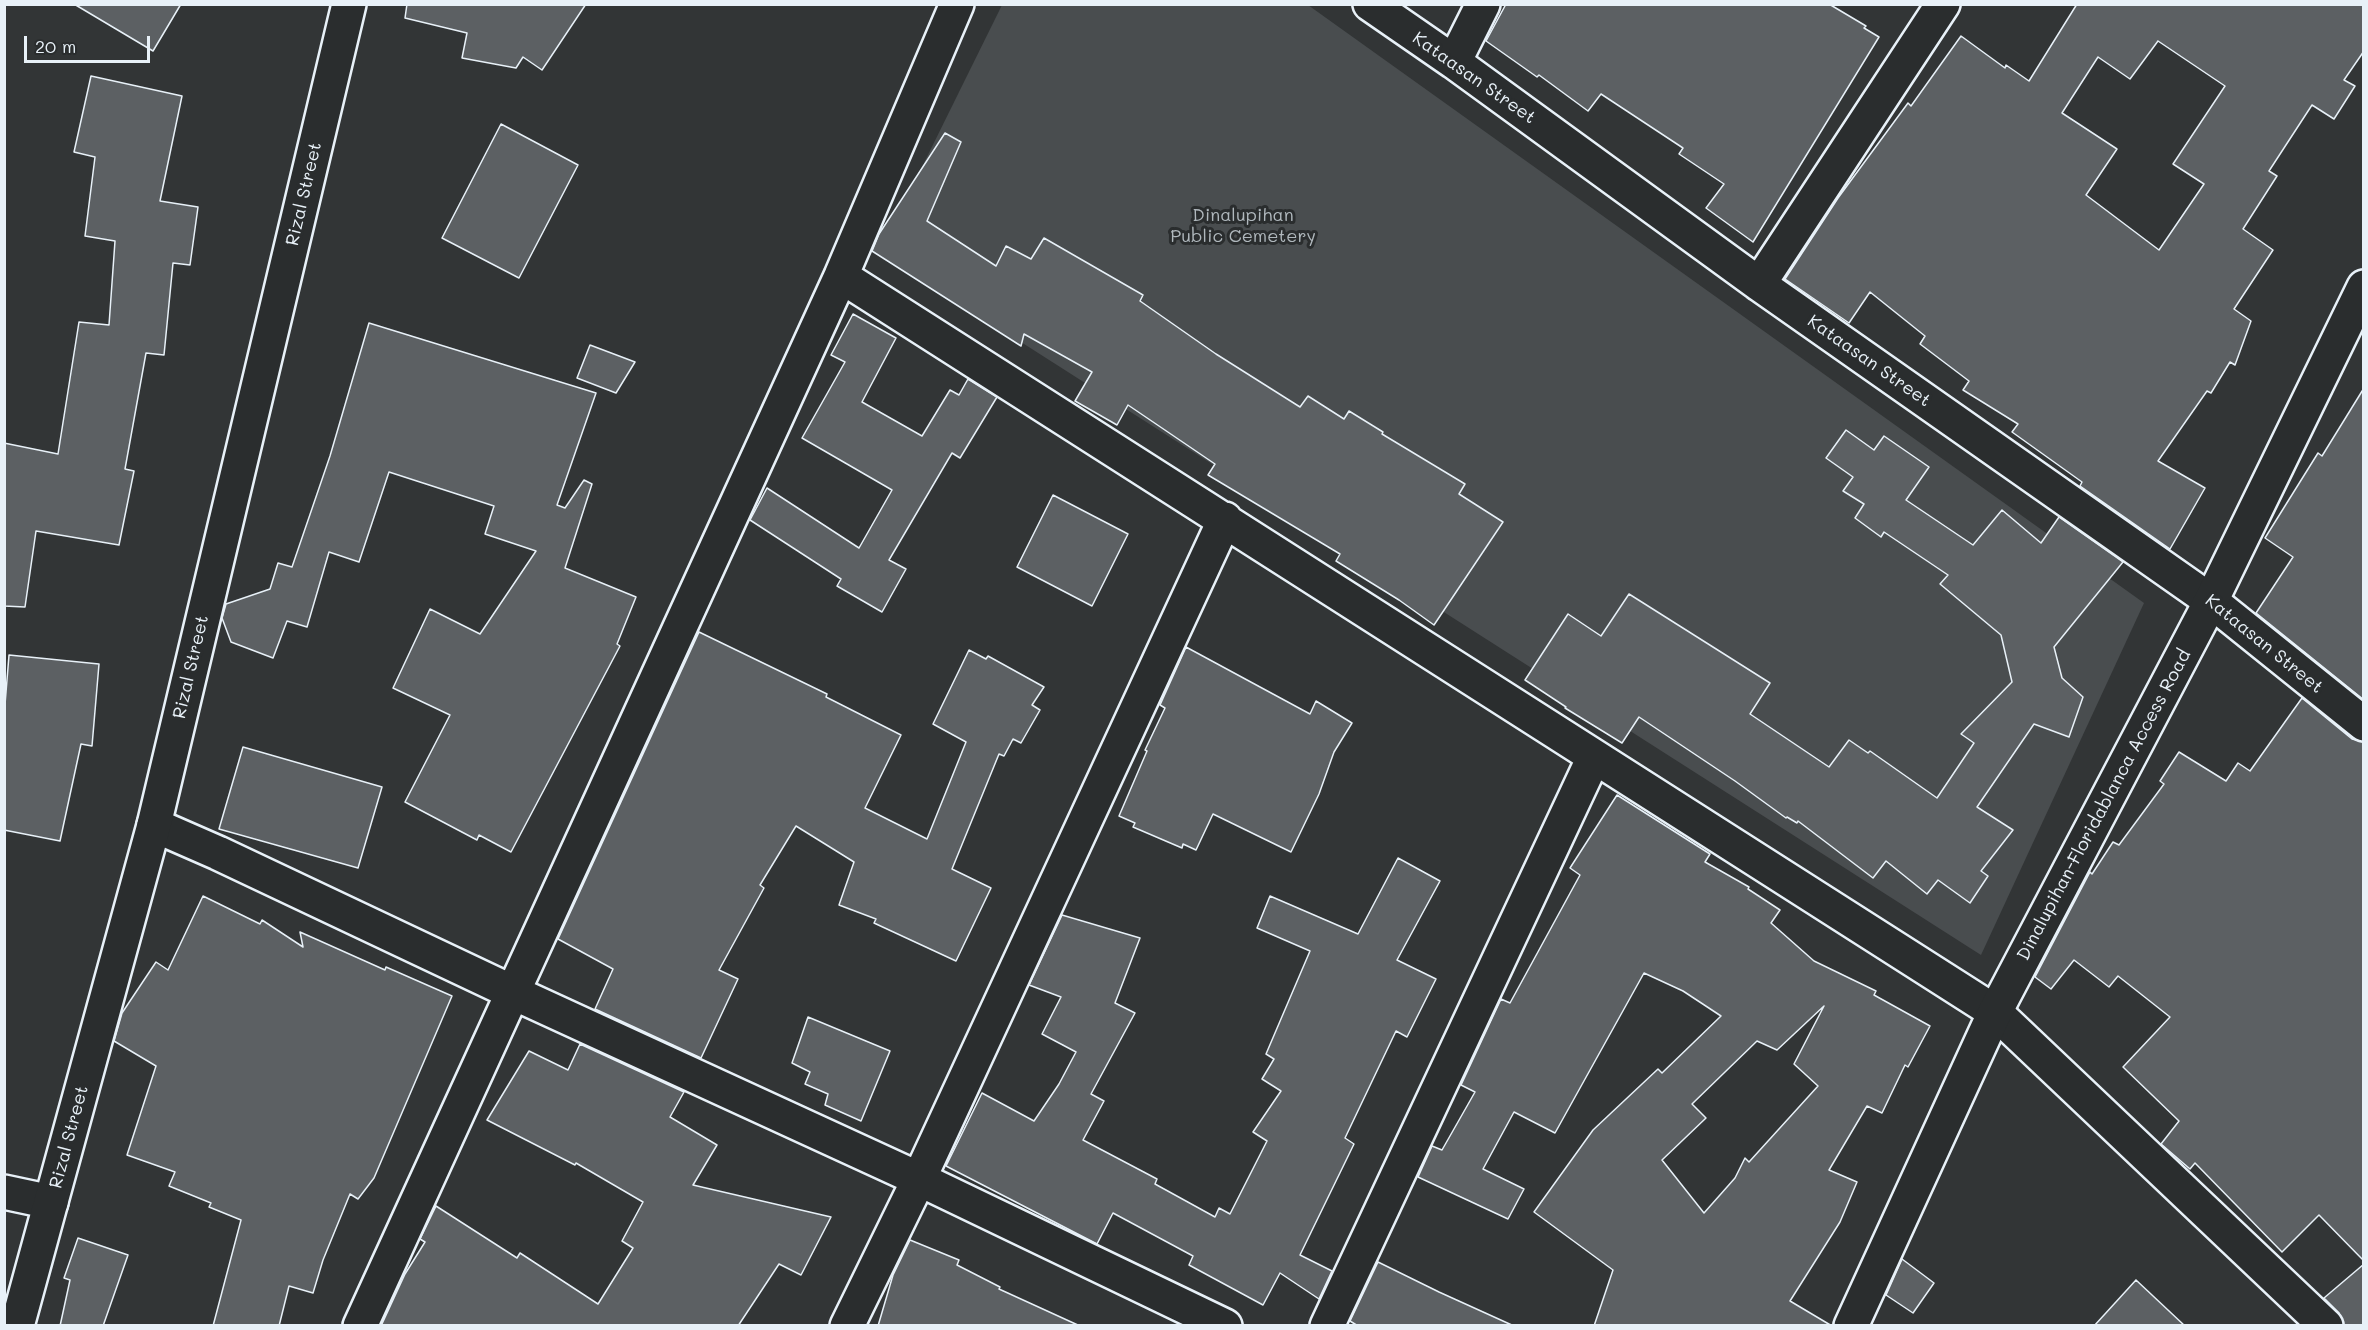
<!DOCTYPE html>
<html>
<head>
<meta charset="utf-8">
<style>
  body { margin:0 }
  #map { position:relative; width:2368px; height:1330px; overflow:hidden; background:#323536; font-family:Mali,sans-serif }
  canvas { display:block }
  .frame { position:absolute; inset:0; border:6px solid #e8f1f8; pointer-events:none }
  .scale { position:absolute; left:24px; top:36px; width:126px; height:27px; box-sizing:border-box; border:3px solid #e8f1f8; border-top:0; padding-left:8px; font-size:18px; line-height:21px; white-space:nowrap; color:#e8f1f8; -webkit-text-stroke:4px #2a2d2e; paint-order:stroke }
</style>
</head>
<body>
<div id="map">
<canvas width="2368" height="1330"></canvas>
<div class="frame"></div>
<div class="scale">20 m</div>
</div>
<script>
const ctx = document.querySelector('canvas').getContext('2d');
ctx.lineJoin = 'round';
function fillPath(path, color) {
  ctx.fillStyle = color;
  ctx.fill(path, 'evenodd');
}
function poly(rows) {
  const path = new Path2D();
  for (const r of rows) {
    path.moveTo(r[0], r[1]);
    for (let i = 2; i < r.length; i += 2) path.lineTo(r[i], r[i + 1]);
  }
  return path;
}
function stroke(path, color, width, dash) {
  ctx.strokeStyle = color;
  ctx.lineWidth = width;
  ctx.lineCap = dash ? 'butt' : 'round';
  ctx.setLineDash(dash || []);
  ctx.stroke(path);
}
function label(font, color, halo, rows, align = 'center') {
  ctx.font = font + ' Mali,sans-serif';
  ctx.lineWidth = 6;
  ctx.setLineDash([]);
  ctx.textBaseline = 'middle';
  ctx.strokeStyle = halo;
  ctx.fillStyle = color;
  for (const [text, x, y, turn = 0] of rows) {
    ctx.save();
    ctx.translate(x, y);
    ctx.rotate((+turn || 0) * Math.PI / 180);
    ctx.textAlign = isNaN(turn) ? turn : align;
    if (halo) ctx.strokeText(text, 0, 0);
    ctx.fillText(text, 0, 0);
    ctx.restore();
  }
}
fillPath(poly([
  [1002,5,1308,5,2144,603,1981,955,880,252]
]), '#494d4f');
const building = poly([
  [74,4,181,4,153,51,74,4],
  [407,4,586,4,542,70,523,57,516,68,462,58,467,33,405,18,407,4],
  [1506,4,1829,4,1866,26,1864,28,1879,37,1753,242,1706,208,1724,184,1679,154,1683,148,1601,94,1588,111,1539,75,1537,77,1486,41,1506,4],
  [2077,4,2364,4,2364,51,2344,80,2355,86,2334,119,2312,105,2269,171,2277,176,2243,229,2273,250,2234,309,2251,321,2235,365,2230,362,2211,393,2207,391,2158,461,2205,488,2170,549,2080,486,2082,482,2012,432,2018,424,1963,390,1969,381,1920,344,1925,336,1870,292,1849,323,1785,279,1838,198,1908,103,1911,106,1961,36,2005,68,2006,65,2029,81,2077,4],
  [2158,41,2225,86,2173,164,2204,184,2159,250,2086,195,2117,149,2062,113,2098,57,2130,79,2158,41],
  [91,76,182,96,160,201,198,207,190,265,173,263,164,355,146,353,125,469,134,471,119,545,36,531,25,607,4,606,4,443,58,454,79,322,109,325,115,241,85,236,95,157,74,152,91,76],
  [501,124,578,165,519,278,442,238,501,124],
  [945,133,961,142,927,221,996,266,1006,246,1031,259,1044,238,1143,295,1140,301,1216,354,1300,407,1308,396,1344,419,1349,411,1383,432,1382,434,1465,484,1459,494,1503,522,1434,625,1399,600,1336,561,1340,554,1208,475,1215,464,1128,405,1117,425,1075,401,1092,372,1024,334,1021,346,872,251,879,234,945,133],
  [853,314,896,338,862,402,922,436,950,390,959,395,968,379,997,397,960,458,952,453,889,560,906,569,882,612,837,586,841,579,750,520,767,488,859,548,892,490,802,438,845,362,831,355,853,314],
  [369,323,596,393,557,505,565,508,584,480,592,484,565,568,636,597,617,644,620,646,511,852,479,835,477,840,405,802,450,715,393,688,430,609,480,634,536,551,485,534,494,506,389,472,359,562,329,552,307,627,287,621,273,658,231,642,222,618,226,604,270,589,278,563,292,567,330,456,369,323],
  [590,345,635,362,616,393,577,378,590,345],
  [2364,388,2364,700,2256,613,2293,557,2265,538,2318,453,2322,456,2364,388],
  [1846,430,1874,450,1884,436,1929,467,1906,500,1973,545,2002,510,2041,543,2059,517,2123,562,2054,647,2062,678,2083,697,2069,737,2034,724,1977,807,2013,830,1981,871,1988,876,1970,903,1938,880,1927,894,1886,861,1873,878,1798,821,1797,823,1787,817,1786,818,1735,781,1639,717,1622,743,1565,708,1566,707,1525,680,1568,614,1601,636,1629,594,1770,683,1750,714,1829,767,1849,740,1868,753,1870,751,1937,798,1974,743,1961,734,2012,682,2001,635,1940,584,1948,575,1884,532,1881,537,1855,518,1864,504,1843,491,1853,477,1826,458,1846,430],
  [1053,495,1128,534,1092,606,1017,567,1053,495],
  [699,632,827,694,826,697,901,735,865,808,927,839,966,742,933,724,969,650,986,659,988,656,1044,687,1032,705,1040,710,1021,743,1013,739,1004,756,999,754,952,869,991,888,956,961,874,923,876,919,839,905,854,862,796,826,760,885,764,888,719,970,738,979,701,1058,595,1009,613,969,558,939,699,632],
  [1186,647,1310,714,1316,701,1352,723,1334,752,1319,794,1291,852,1213,814,1196,850,1183,844,1182,848,1133,827,1135,823,1119,816,1147,751,1145,750,1165,708,1160,705,1186,647],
  [9,655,99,664,92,746,81,744,60,841,4,830,4,717,9,655],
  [2302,698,2352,739,2364,742,2364,1261,2319,1215,2282,1252,2195,1163,2190,1169,2161,1144,2179,1121,2123,1067,2170,1017,2118,976,2109,987,2074,960,2051,989,2035,977,2090,872,2092,874,2113,842,2119,845,2164,784,2160,781,2179,752,2226,781,2238,763,2250,771,2302,698],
  [243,747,382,787,358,868,219,829,243,747],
  [1617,795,1710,854,1705,862,1749,887,1748,889,1780,910,1771,923,1814,961,1876,991,1874,995,1930,1026,1908,1067,1905,1065,1882,1113,1867,1106,1829,1170,1857,1182,1840,1222,1790,1301,1832,1326,1594,1326,1613,1270,1534,1212,1593,1130,1658,1069,1662,1073,1721,1016,1683,991,1644,973,1555,1133,1514,1112,1483,1169,1524,1189,1508,1219,1418,1177,1432,1146,1442,1150,1475,1092,1461,1085,1501,999,1510,1003,1580,875,1570,868,1617,795],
  [1824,1006,1794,1064,1818,1086,1749,1162,1745,1158,1735,1178,1704,1213,1662,1160,1706,1118,1692,1104,1757,1041,1777,1050,1824,1006],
  [1398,858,1440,881,1397,960,1436,979,1407,1037,1396,1031,1345,1138,1354,1144,1300,1255,1332,1271,1319,1299,1280,1273,1263,1305,1189,1265,1193,1256,1113,1213,1097,1244,946,1166,982,1093,1034,1121,1059,1084,1076,1052,1042,1034,1061,997,1029,985,1062,915,1140,938,1115,1003,1135,1013,1091,1094,1104,1101,1083,1140,1157,1179,1155,1184,1215,1217,1219,1208,1230,1214,1267,1141,1253,1132,1281,1091,1262,1079,1274,1059,1266,1054,1310,951,1257,928,1270,896,1358,934,1398,858],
  [203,896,260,924,262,920,303,947,300,932,385,970,386,967,452,996,374,1178,358,1199,350,1194,323,1260,313,1293,289,1286,279,1326,213,1326,241,1220,209,1207,211,1203,169,1186,175,1172,127,1155,156,1066,114,1041,122,1013,156,962,168,970,203,896],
  [808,1017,890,1051,861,1121,825,1105,828,1094,805,1084,810,1072,792,1063,808,1017],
  [580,1044,684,1092,670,1117,717,1145,693,1185,831,1217,801,1275,779,1264,738,1326,381,1326,405,1274,425,1242,420,1239,436,1206,517,1258,520,1253,598,1304,633,1248,622,1241,643,1202,576,1163,575,1165,487,1120,529,1051,568,1070,580,1044],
  [78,1238,128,1255,103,1326,60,1326,70,1280,64,1278,78,1238],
  [910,1240,959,1260,957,1265,1000,1287,999,1289,1080,1326,878,1326,893,1275,910,1240],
  [1902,1259,1934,1283,1913,1313,1886,1295,1902,1259],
  [1378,1262,1439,1292,1514,1326,1358,1326,1350,1321,1378,1262],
  [2364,1264,2364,1326,2344,1326,2339,1313,2324,1298,2364,1264],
  [2136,1280,2185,1326,2094,1326,2136,1280]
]);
fillPath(building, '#5c6063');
stroke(building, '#e8f1f8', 1.5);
const street = poly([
  [1370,4,1454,62,1759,284,2211,601,2364,724],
  [1454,62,1483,4],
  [841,276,1995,1012,2326,1326],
  [1759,284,1943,4],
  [154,825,218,853,512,992,919,1179,1225,1326],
  [4,1192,51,1202],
  [360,1326,841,276,957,4],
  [847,1326,919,1179,1225,519],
  [1327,1326,1594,757]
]);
const secondary = poly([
  [1851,1326,1995,1012,2211,601,2364,287]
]);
const primary = poly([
  [17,1326,154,825,349,4]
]);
stroke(street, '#e8f1f8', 38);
stroke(secondary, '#e8f1f8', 38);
stroke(primary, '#e8f1f8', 38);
stroke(street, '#2a2d2e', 33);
stroke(secondary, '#2a2d2e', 33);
stroke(primary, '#2a2d2e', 33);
label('18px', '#e8f1f8', '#2a2d2e', [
  ["Kataasan Street",1474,78,35],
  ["Rizal Street",304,194,-77],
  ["Kataasan Street",1869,361,35],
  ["Kataasan Street",2264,644,39],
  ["Rizal Street",191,667,-77],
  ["Dinalupihan-Floridablanca Access Road",2104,805,-62],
  ["Rizal Street",69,1137,-75]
]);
label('18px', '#b0b8bd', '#2a2d2e', [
  ["Dinalupihan",1243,215],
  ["Public Cemetery",1243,236]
]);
</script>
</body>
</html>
